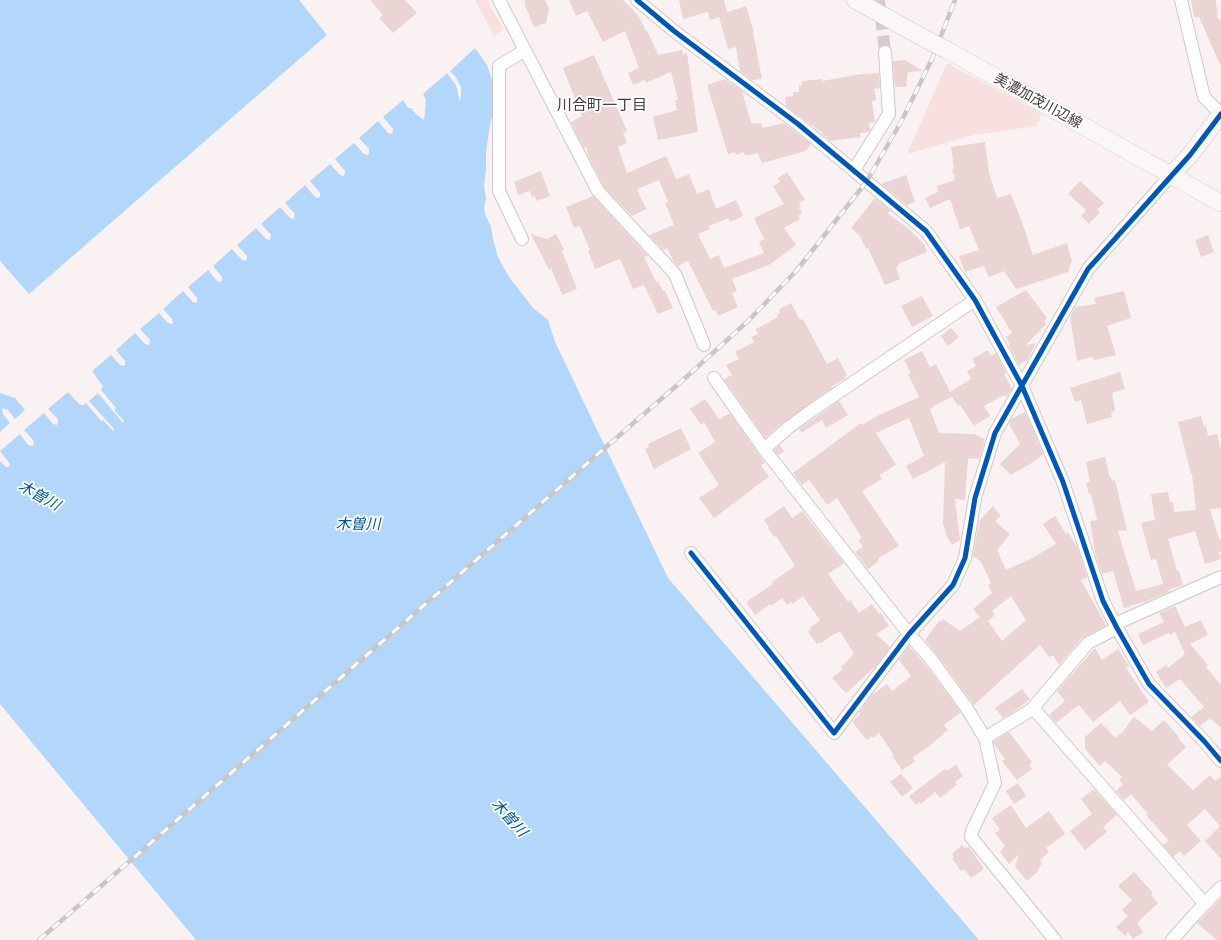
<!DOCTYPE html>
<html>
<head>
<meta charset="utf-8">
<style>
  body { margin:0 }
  canvas { display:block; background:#faf2f2 }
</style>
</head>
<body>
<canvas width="1221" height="940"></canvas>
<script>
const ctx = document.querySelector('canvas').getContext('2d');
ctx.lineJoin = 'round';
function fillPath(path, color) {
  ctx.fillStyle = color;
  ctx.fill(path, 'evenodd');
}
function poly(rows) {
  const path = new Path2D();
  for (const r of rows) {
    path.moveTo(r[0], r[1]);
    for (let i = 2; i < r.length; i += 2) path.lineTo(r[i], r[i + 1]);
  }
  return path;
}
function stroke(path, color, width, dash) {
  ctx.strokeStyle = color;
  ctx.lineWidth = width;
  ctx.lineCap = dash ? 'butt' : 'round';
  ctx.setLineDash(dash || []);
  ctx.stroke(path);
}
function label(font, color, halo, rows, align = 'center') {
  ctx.font = font + ' "Alegreya Sans","Noto Sans JP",sans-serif';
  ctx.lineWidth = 3.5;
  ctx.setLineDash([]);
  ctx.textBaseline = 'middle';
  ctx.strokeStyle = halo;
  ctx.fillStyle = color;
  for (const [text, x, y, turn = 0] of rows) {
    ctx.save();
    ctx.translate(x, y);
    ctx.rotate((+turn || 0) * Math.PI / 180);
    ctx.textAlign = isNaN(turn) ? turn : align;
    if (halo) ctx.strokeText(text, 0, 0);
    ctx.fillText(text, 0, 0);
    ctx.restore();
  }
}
fillPath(poly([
  [475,0,487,0,504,30,494,36],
  [947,63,1041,113,1037,126,973,135,907,154]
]), '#f9e0e0');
fillPath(poly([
  [0,0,299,0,327,35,29,294,0,261],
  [475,48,487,65,493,83,494,97,492,119,491,119,486,152,486,171,484,186,486,198,484,207,485,214,491,227,493,239,498,257,509,277,520,291,533,308,548,320,555,342,668,578,979,940,196,940,0,704,0,461,6,467,8,467,10,464,0,451,20,434,28,445,32,446,34,444,33,440,24,430,44,413,53,424,57,425,58,423,58,419,48,409,68,392,80,405,84,405,86,403,101,421,103,420,113,431,114,429,89,401,98,393,123,423,124,421,114,410,116,408,101,390,103,387,102,385,92,371,111,355,120,365,124,366,125,365,125,361,116,350,135,333,145,344,149,345,150,340,140,329,159,313,168,323,172,324,173,323,172,319,163,309,183,291,193,302,197,303,197,298,188,287,208,270,217,281,221,282,222,280,222,277,213,266,232,249,242,260,246,261,247,258,247,256,237,245,256,228,266,239,270,240,271,235,261,224,280,207,290,218,294,219,295,214,285,203,305,185,315,197,319,198,320,196,320,193,310,181,330,164,340,175,344,176,345,171,335,159,354,143,364,154,368,155,369,153,369,149,359,138,378,121,388,133,392,134,393,131,393,129,383,117,403,100,408,108,411,108,416,114,424,120,426,100,423,94,447,73,456,85,460,102,461,94,461,87,455,76,450,71],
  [0,393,15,398,25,410,15,419,8,410,3,408,2,410,3,414,10,423,0,432]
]), '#b2d7fb');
fillPath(poly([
  [370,0,405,0,417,13,393,33,379,18,383,15],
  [524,0,545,0,549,8,546,23,534,27,524,3,526,3],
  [569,0,623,0,634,11,637,15,638,15,646,31,647,30,658,55,682,50,683,54,687,53,698,132,658,140,653,117,677,110,675,100,678,100,671,72,646,83,645,80,633,85,628,73,639,68,625,31,603,42,587,11,576,16],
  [679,0,724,0,727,12,746,6,754,32,753,32,762,79,752,80,740,71,736,47,728,49,719,17,710,20,708,12,683,19],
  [1191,0,1216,0,1218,20,1221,19,1221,67,1199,17,1194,17],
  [594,55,627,131,623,133,627,143,618,147,627,173,666,156,676,179,689,174,697,194,709,189,716,209,736,200,743,216,730,222,728,218,709,226,710,229,698,234,710,259,719,255,724,268,764,253,759,242,764,239,754,218,784,204,773,186,780,182,778,178,787,172,805,200,799,203,801,207,799,208,802,213,798,216,800,219,784,228,796,245,769,265,732,279,737,291,732,293,738,307,736,308,718,316,716,310,713,311,688,261,678,266,674,262,667,248,663,250,649,235,674,225,665,203,668,202,659,180,637,189,646,209,632,216,604,187,589,157,586,147,584,148,571,122,582,116,563,68],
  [905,60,923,71,908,72,906,87,895,87,893,61],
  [879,73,880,88,874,89,876,100,872,101,875,122,869,123,870,130,869,132,860,133,861,137,830,141,821,132,786,106,785,97,793,96,793,92,799,92,799,86,802,85,802,81,822,79,822,81,862,74],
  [725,79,742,91,751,123,753,123,754,124,761,123,763,128,784,123,811,144,806,151,762,163,758,153,745,156,744,152,736,155,735,152,728,154,707,85],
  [985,142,989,173,997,198,1011,194,1023,225,1033,255,1067,243,1072,261,1068,272,1016,289,1004,271,989,277,984,266,965,272,959,256,979,250,969,226,960,229,950,199,930,208,925,198,938,192,937,186,955,180,952,169,954,169,951,147],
  [541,171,550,196,537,201,535,196,532,197,530,191,518,195,514,182],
  [906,175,915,202,907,205,881,184],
  [1080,181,1104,203,1097,210,1100,212,1089,224,1081,216,1086,210,1068,194],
  [593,196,648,256,644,257,656,282,658,281,663,291,665,291,673,308,658,314,644,285,633,289,620,259,595,269,588,251,590,250,580,226,574,228,566,207],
  [875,198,891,211,887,213,909,229,924,244,927,252,898,264,899,266,896,267,900,279,885,285,868,248,866,249,860,236,851,228],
  [531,234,547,239,556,234,564,249,562,251,577,289,562,295,551,268,549,270],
  [1208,235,1214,252,1201,257,1195,240],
  [1026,290,1047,318,1044,321,1046,324,1026,345,1036,343,1028,359,1019,365,1009,346,1010,345,1006,337,1012,333,996,307],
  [1124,291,1131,318,1107,326,1116,355,1094,360,1092,357,1077,361,1070,317,1075,307,1096,304,1094,298],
  [922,296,933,316,912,327,901,306],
  [791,303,800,320,803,319,827,364,838,358,847,375,844,376,846,378,831,387,832,388,785,421,765,438,724,379,732,375,726,365,739,359,735,352,754,342,751,337,758,334,756,329,778,317,777,314,780,313,779,309],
  [951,328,959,337,948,346,941,336],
  [988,350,991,356,996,353,1006,373,1004,374,1012,388,1007,396,1005,397,1004,395,984,406,990,416,974,426,960,405,958,406,952,397,933,406,934,408,930,409,939,433,974,434,985,439,979,459,968,458,965,500,955,499,960,540,952,545,947,537,943,524,945,462,913,479,906,466,924,456,909,418,876,433,896,465,879,475,882,479,862,491,899,546,880,557,878,560,879,561,868,569,855,552,863,547,858,540,862,538,837,498,827,505,809,480,802,485,793,473,861,423,862,425,879,415,919,397,908,374,911,373,904,360,922,351,930,367,936,364,950,392,971,379,967,371,976,366,972,359],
  [1120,372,1125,389,1112,393,1115,411,1111,412,1112,417,1087,424,1081,400,1075,402,1070,388],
  [705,399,719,419,730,413,765,463,761,465,769,477,753,488,753,489,714,518,699,498,719,485,698,453,715,442,704,422,701,425,690,409],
  [839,401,848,415,826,428,822,420,801,433,799,429],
  [1025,412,1043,454,1035,461,1011,475,1000,464,1020,444,1009,424,1011,419],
  [1201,416,1204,427,1206,426,1208,436,1217,434,1221,450,1221,508,1210,509,1219,539,1221,539,1221,551,1219,552,1221,559,1205,564,1195,531,1168,539,1177,571,1179,571,1183,585,1168,590,1169,592,1147,601,1124,608,1113,571,1102,574,1095,553,1090,521,1097,520,1091,494,1089,494,1086,483,1090,482,1086,462,1105,457,1110,478,1111,477,1112,481,1115,480,1127,530,1118,531,1136,591,1163,584,1156,559,1151,560,1141,523,1155,520,1151,494,1168,492,1170,502,1173,502,1174,512,1196,510,1192,474,1191,474,1178,422],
  [681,428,691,449,654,469,645,449,649,447,648,444],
  [780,445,784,452,778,455,774,450],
  [784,506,792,518,802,511,844,563,828,574,848,602,850,600,859,613,872,604,879,614,881,613,889,626,876,634,890,647,876,666,846,693,832,678,843,669,841,667,854,654,840,631,836,634,835,633,820,644,819,642,817,644,808,632,811,629,810,628,820,620,803,596,793,604,791,602,787,605,782,598,771,606,770,604,755,615,746,602,773,584,772,582,795,566,776,536,774,537,768,528,769,527,764,520],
  [993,506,1001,516,995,521,1010,534,997,550,1006,570,1032,558,1056,544,1043,524,1055,516,1066,534,1068,532,1078,549,1087,578,1081,580,1106,625,1082,638,1059,665,1053,655,1049,657,1040,645,974,705,937,655,925,640,940,620,941,622,943,619,960,631,980,617,973,609,992,593,988,585,991,583,981,562,973,556,979,521],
  [1011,596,1026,620,1002,641,988,621,995,615,992,611],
  [1175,606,1185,627,1201,620,1208,635,1190,644,1208,665,1206,667,1221,685,1221,728,1210,718,1200,726,1191,717,1204,707,1180,679,1166,688,1156,672,1166,665,1168,668,1185,654,1175,632,1170,635,1169,633,1143,645,1138,634,1164,622,1159,613],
  [909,646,925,664,961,712,944,725,948,730,928,747,913,757,915,762,902,770,892,756,894,755,879,733,873,738,872,736,867,740,852,722,861,713,859,712,872,695,887,684,892,691,911,676,899,660],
  [1095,648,1102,660,1118,649,1129,666,1126,668,1149,702,1130,715,1120,701,1093,722,1079,705,1056,723,1049,715,1065,701,1057,691],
  [1022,689,1030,699,1016,710,1003,718,995,708],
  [1134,717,1152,731,1164,720,1179,737,1178,738,1186,747,1167,765,1193,790,1210,775,1215,781,1221,777,1221,859,1205,841,1220,826,1205,809,1187,825,1201,841,1184,856,1180,851,1173,857,1163,845,1169,841,1146,815,1148,814,1131,794,1124,800,1116,791,1123,784,1119,780,1122,777,1105,761,1100,766,1085,749,1085,737,1101,723,1116,738,1120,733,1121,734],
  [1009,732,1032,762,1029,765,1032,769,1017,780,1002,761,1005,759,995,746,993,742],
  [956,765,963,776,955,782,957,785,940,798,935,792,921,804,919,802,916,805,909,796,945,769,947,771],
  [901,774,913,788,902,797,890,782],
  [1018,783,1026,796,1014,804,1006,791],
  [1094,789,1117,815,1103,827,1107,832,1085,850,1070,831,1092,814,1090,812,1090,811,1081,799],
  [1011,805,1026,828,1049,811,1065,834,1046,848,1049,852,1040,860,1042,863,1037,872,1027,881,1015,866,1019,854,1009,864,1000,852,1005,846,995,833,1000,830,992,818],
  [962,845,965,848,969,847,984,869,971,878,964,869,961,871,952,858,954,857,952,854],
  [1134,872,1153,893,1151,895,1158,903,1137,923,1143,932,1133,939,1128,932,1125,936,1116,927,1128,916,1122,910,1132,900,1118,886],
  [1221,898,1221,940,1217,940,1197,923]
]), '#ead4d4');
stroke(poly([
  [879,0,885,52]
]), '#d5cdcd', 12, [12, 6]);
const street = poly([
  [499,0,598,191,675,274,704,345],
  [637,0,674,31,798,124,926,231,975,300,1022,386,1063,482,1103,601,1117,628,1149,684,1204,741,1221,761],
  [1181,0,1204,97,1221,114],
  [854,170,889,114,885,52],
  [522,239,499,191,499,66,524,51],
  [714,378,764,449,909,634,931,659,966,707,985,738,1031,710,1088,643,1117,628],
  [764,449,789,427,811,411,975,300],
  [691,553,834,733,909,634,953,585,965,558,975,498,995,433,1088,269,1171,175],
  [1115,624,1221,577],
  [1033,708,1205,904],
  [985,738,995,783,972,831,971,837,1055,940],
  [1172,940,1195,914,1221,887]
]);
const secondary = poly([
  [855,0,933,43],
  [947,50,1221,203],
  [1171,175,1190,155,1221,114]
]);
stroke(street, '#cec8c8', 14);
stroke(secondary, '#cec8c8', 18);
stroke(street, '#fefdfd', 12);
stroke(secondary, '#faf7f7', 17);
const rail = poly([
  [39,940,683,380,748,321,797,270,867,181,902,120,932,59,955,0]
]);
stroke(rail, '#c9c6c6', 4.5);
stroke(rail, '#fff', 3, [9]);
const secondaryBridge = poly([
  [933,43,947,50]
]);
stroke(secondaryBridge, '#cec8c8', 18, []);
stroke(secondaryBridge, '#faf7f7', 17);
stroke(poly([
  [637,0,674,31,798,124,926,231,975,300,1022,386,1063,482,1103,601,1117,628,1149,684,1204,741,1221,761],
  [691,553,834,733,909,634,953,585,965,558,975,498,995,433,1088,269,1190,155,1221,114]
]), '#0057b8', 5);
label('14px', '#403939', '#fff', [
  ["美濃加茂川辺線",1038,101,29]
]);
label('15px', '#403939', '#fff', [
  ["川合町一丁目",602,105]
]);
label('italic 15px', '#005891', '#fff', [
  ["木曽川",39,496,29],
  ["木曽川",358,524],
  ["木曽川",509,818,48]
]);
</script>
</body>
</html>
